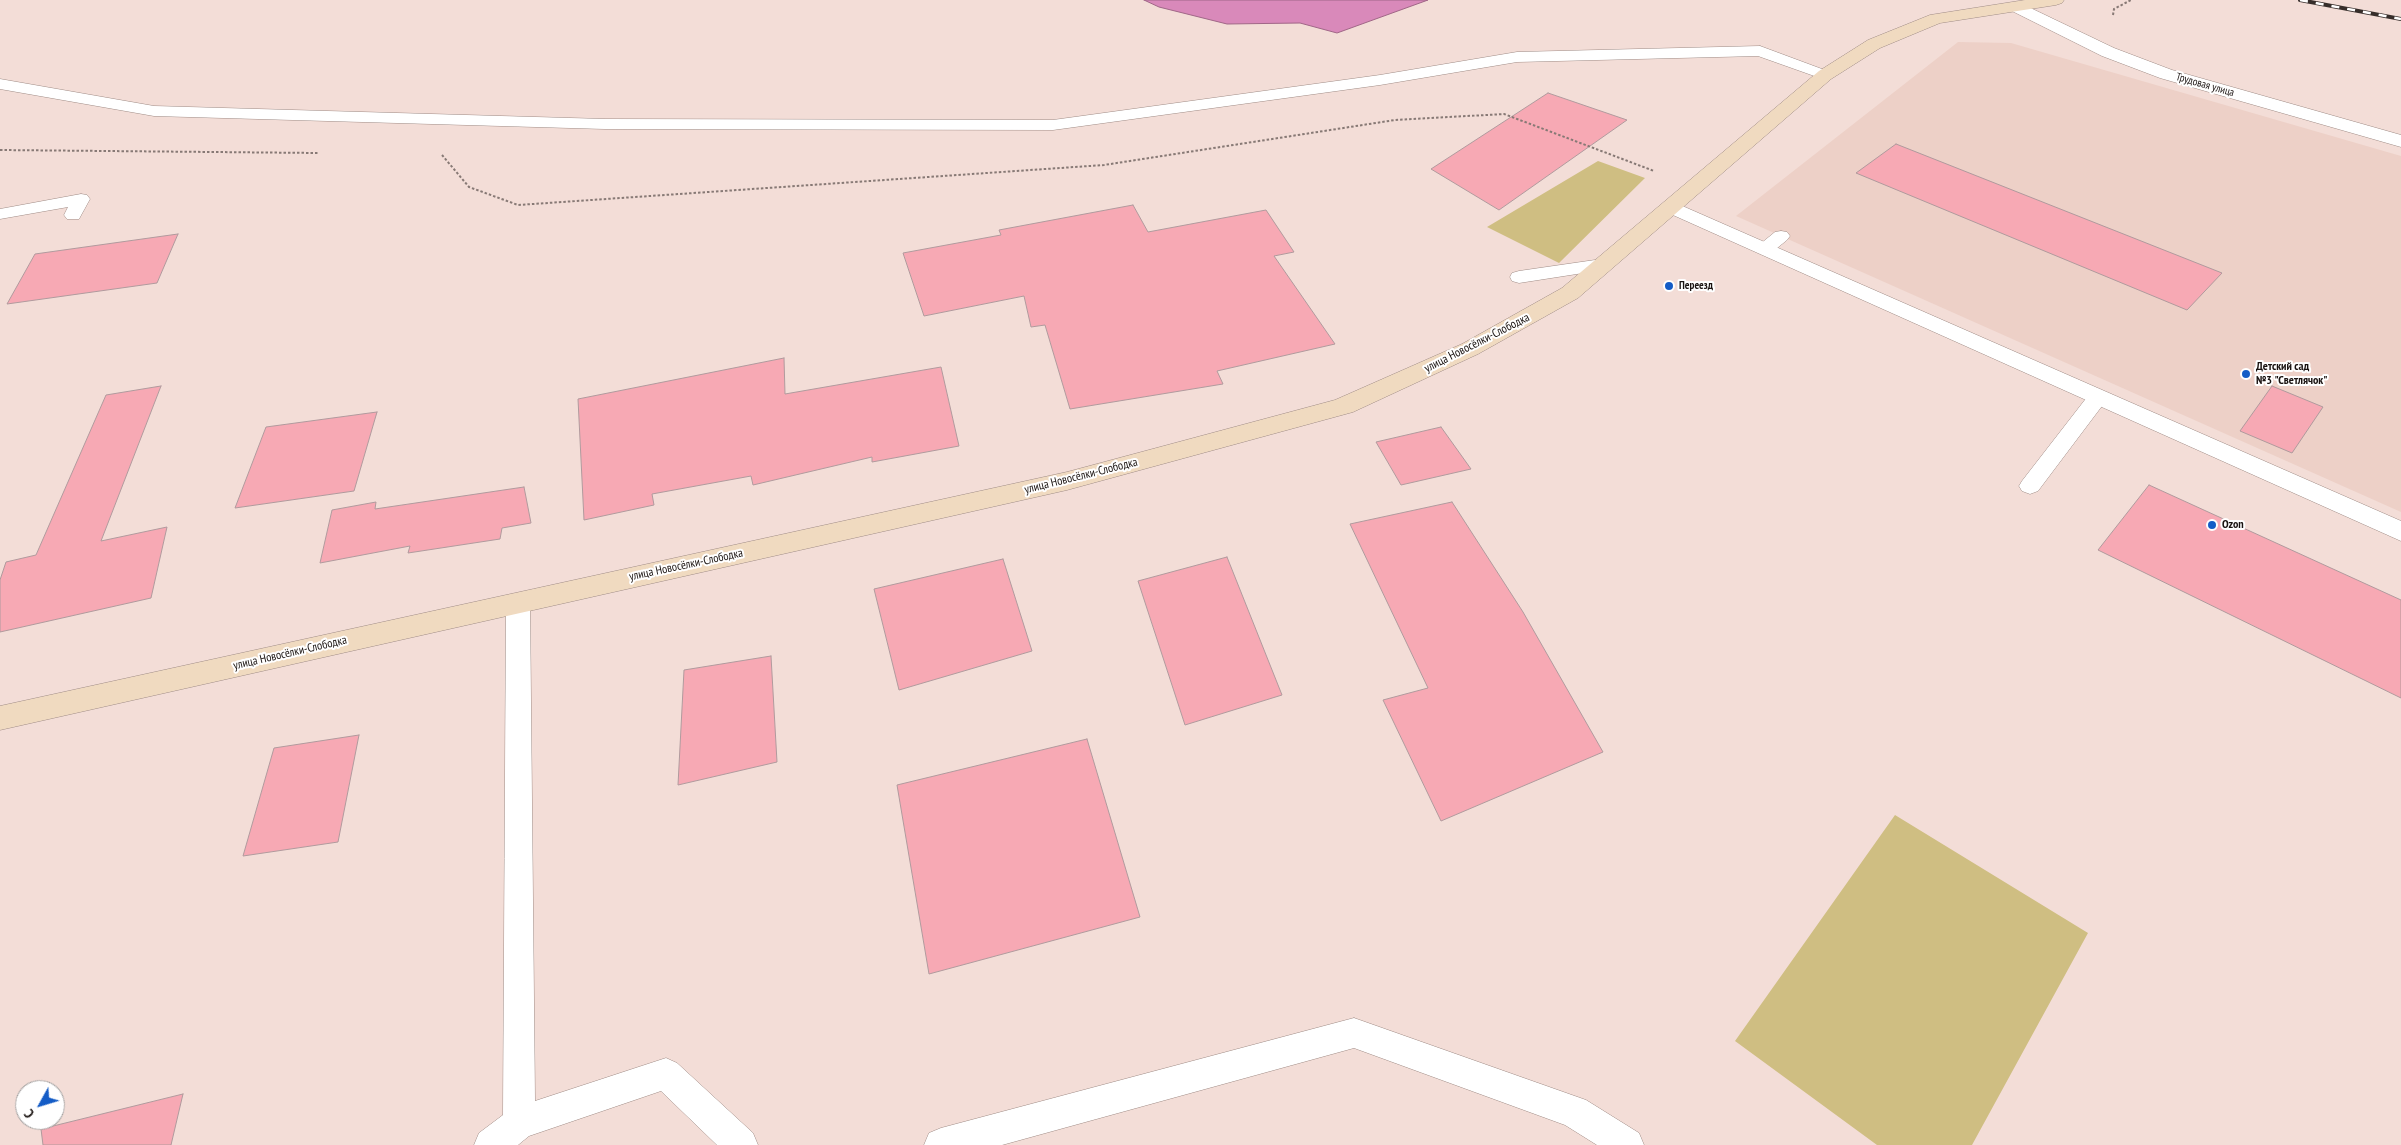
<!DOCTYPE html>
<html>
<head>
<meta charset="utf-8">
<style>
  body { margin:0 }
  #map { position:relative; width:2401px; height:1145px; overflow:hidden; background:#f3ddd7; font-family:"PT Sans Narrow",sans-serif }
  canvas { display:block }
  .north { position:absolute; left:15px; top:1080px; width:50px; height:50px; box-sizing:border-box; background:#fff; border:1px solid #a3a1a0; border-radius:50%; rotate:231deg; font-size:14px; font-weight:700; line-height:20px; text-align:center; color:#1a1311 }
  .north::after { content:''; display:block; margin:auto; width:18px; height:22px; background:#145cc6; clip-path:polygon(50% 0,100% 100%,50% 72%,0 100%) }
</style>
</head>
<body>
<div id="map">
<canvas width="2401" height="1145"></canvas>
<div class="north">С</div>
</div>
<script>
const ctx = document.querySelector('canvas').getContext('2d');
ctx.lineJoin = 'round';
function fillPath(path, color) {
  ctx.fillStyle = color;
  ctx.fill(path, 'evenodd');
}
function poly(rows) {
  const path = new Path2D();
  for (const r of rows) {
    path.moveTo(r[0], r[1]);
    for (let i = 2; i < r.length; i += 2) path.lineTo(r[i], r[i + 1]);
  }
  return path;
}
function stroke(path, color, width, dash) {
  ctx.strokeStyle = color;
  ctx.lineWidth = width;
  ctx.lineCap = dash ? 'butt' : 'round';
  ctx.setLineDash(dash || []);
  ctx.stroke(path);
}
function label(font, color, halo, rows, align = 'center') {
  ctx.font = font + ' "PT Sans Narrow",sans-serif';
  ctx.lineWidth = 4;
  ctx.setLineDash([]);
  ctx.textBaseline = 'middle';
  ctx.strokeStyle = halo;
  ctx.fillStyle = color;
  for (const [text, x, y, turn = 0] of rows) {
    ctx.save();
    ctx.translate(x, y);
    ctx.rotate((+turn || 0) * Math.PI / 180);
    ctx.textAlign = isNaN(turn) ? turn : align;
    if (halo) ctx.strokeText(text, 0, 0);
    ctx.fillText(text, 0, 0);
    ctx.restore();
  }
}
fillPath(poly([
  [1958,42,2011,43,2401,156,2401,512,1736,216]
]), '#edd0c7');
fillPath(poly([
  [1598,161,1645,178,1559,263,1487,227],
  [1895,815,2088,933,1972,1145,1877,1145,1735,1041]
]), '#cfbe82');
const water = poly([
  [1144,0,1428,0,1337,33,1300,23,1227,24,1159,7,1144,0]
]);
fillPath(water, '#d989ba');
stroke(water, '#a06687', 1);
const building = poly([
  [1548,93,1627,120,1499,210,1431,169,1548,93],
  [1896,144,2222,273,2187,310,1856,173,1896,144],
  [1133,205,1148,232,1266,210,1294,252,1274,256,1335,344,1217,371,1223,384,1070,409,1045,325,1031,327,1024,296,924,316,903,253,1001,235,999,230,1133,205],
  [178,234,157,283,7,304,35,254,178,234],
  [784,358,785,394,941,367,959,446,872,462,872,457,753,485,751,476,652,494,654,505,584,520,578,399,784,358],
  [161,386,101,541,167,527,151,598,0,632,0,580,6,562,36,555,106,395,161,386],
  [2272,386,2323,407,2292,453,2240,431,2272,386],
  [377,412,354,491,235,508,266,427,377,412],
  [1441,427,1471,469,1401,485,1376,442,1441,427],
  [2149,485,2401,600,2401,698,2098,550,2149,485],
  [524,487,531,523,502,528,500,539,408,553,410,546,320,563,332,510,376,502,375,509,524,487],
  [1452,502,1523,612,1603,752,1441,821,1383,700,1428,688,1350,524,1452,502],
  [1227,557,1282,695,1185,725,1138,581,1227,557],
  [1003,559,1032,651,899,690,874,589,1003,559],
  [771,656,777,762,678,785,684,670,771,656],
  [359,735,338,842,243,856,274,748,359,735],
  [1087,739,1140,917,929,974,897,785,1087,739],
  [183,1094,171,1145,43,1145,41,1129,183,1094]
]);
fillPath(building, '#f7a9b4');
stroke(building, '#b09a9d', 1);
const service = poly([
  [1760,46,1830,72,1833,75,1830,78,1820,78,1758,56,1517,62,1380,85,1053,130,605,129,154,116,0,89,0,79,154,106,605,119,1053,120,1380,75,1517,52,1760,46],
  [81,194,87,195,90,199,79,219,67,219,64,215,68,207,0,219,0,209,81,194],
  [1781,231,1787,232,1790,236,1787,240,1771,253,1759,253,1756,249,1759,245,1775,232,1781,231],
  [1602,259,1609,261,1611,265,1609,269,1519,283,1512,281,1510,277,1512,273,1519,271,1602,259],
  [2098,390,2105,392,2108,397,2105,402,2038,491,2030,494,2022,491,2019,486,2022,481,2091,392,2098,390],
  [518,593,527,596,530,602,535,1101,666,1058,677,1063,753,1133,758,1145,717,1145,661,1091,529,1136,518,1145,474,1145,479,1133,503,1115,506,602,509,596,518,593],
  [1354,1018,1586,1100,1639,1133,1644,1145,1597,1145,1565,1125,1354,1048,1002,1145,924,1145,929,1133,941,1128,1354,1018]
]);
const minor = poly([
  [2018,2,2114,48,2172,70,2401,135,2401,147,2160,78,2102,56,2012,11,2010,7,2012,3,2018,2],
  [1671,201,2401,521,2401,541,1664,211,1661,207,1664,203,1671,201]
]);
const secondary = poly([
  [2025,0,2064,0,2062,3,2056,5,1940,23,1880,48,1831,79,1578,298,1478,354,1353,412,1067,490,0,730,0,706,1067,472,1335,400,1462,344,1562,288,1819,71,1868,40,1930,15,2025,0]
]);
stroke(service, '#9f8c86', 1);
stroke(minor, '#9f8c86', 1);
stroke(secondary, '#9f8c86', 1);
stroke(poly([
  [2113,15,2114,9,2131,0],
  [0,150,318,153],
  [442,155,469,187,518,205,1104,165,1395,120,1504,114,1654,171]
]), '#877975', 2, [2.5, 2]);
fillPath(service, '#fff');
fillPath(minor, '#fff');
fillPath(secondary, '#f0dac0');
const rail = poly([
  [2300,0,2401,19]
]);
stroke(rail, '#362d2a', 4);
stroke(rail, '#fff', 2.5, [8]);
for (const [x, y, r, color] of [
  [1669,286,5,"#145cc6"],
  [2246,374,5,"#145cc6"],
  [2212,525,5,"#145cc6"]
]) {
  const dot = new Path2D();
  dot.arc(x, y, r, 0, 2 * Math.PI);
  ctx.fillStyle = color;
  ctx.fill(dot);
  stroke(dot, '#fff', 2);
}
label('11px', '#1a1311', '#fff', [
  ["Трудовая улица",2205,85,16]
]);
label('bold 11px', '#1a1311', '#fff', [
  ["Переезд",1679,286]
], 'left');
label('12px', '#1a1311', '#fff', [
  ["улица Новосёлки-Слободка",1477,343,-27],
  ["улица Новосёлки-Слободка",1081,476,-14],
  ["улица Новосёлки-Слободка",686,565,-12],
  ["улица Новосёлки-Слободка",290,653,-13]
]);
label('bold 12px', '#1a1311', '#fff', [
  ["Детский сад",2256,367],
  ["№3 \"Светлячок\"",2256,381],
  ["Ozon",2222,525]
], 'left');
</script>
</body>
</html>
